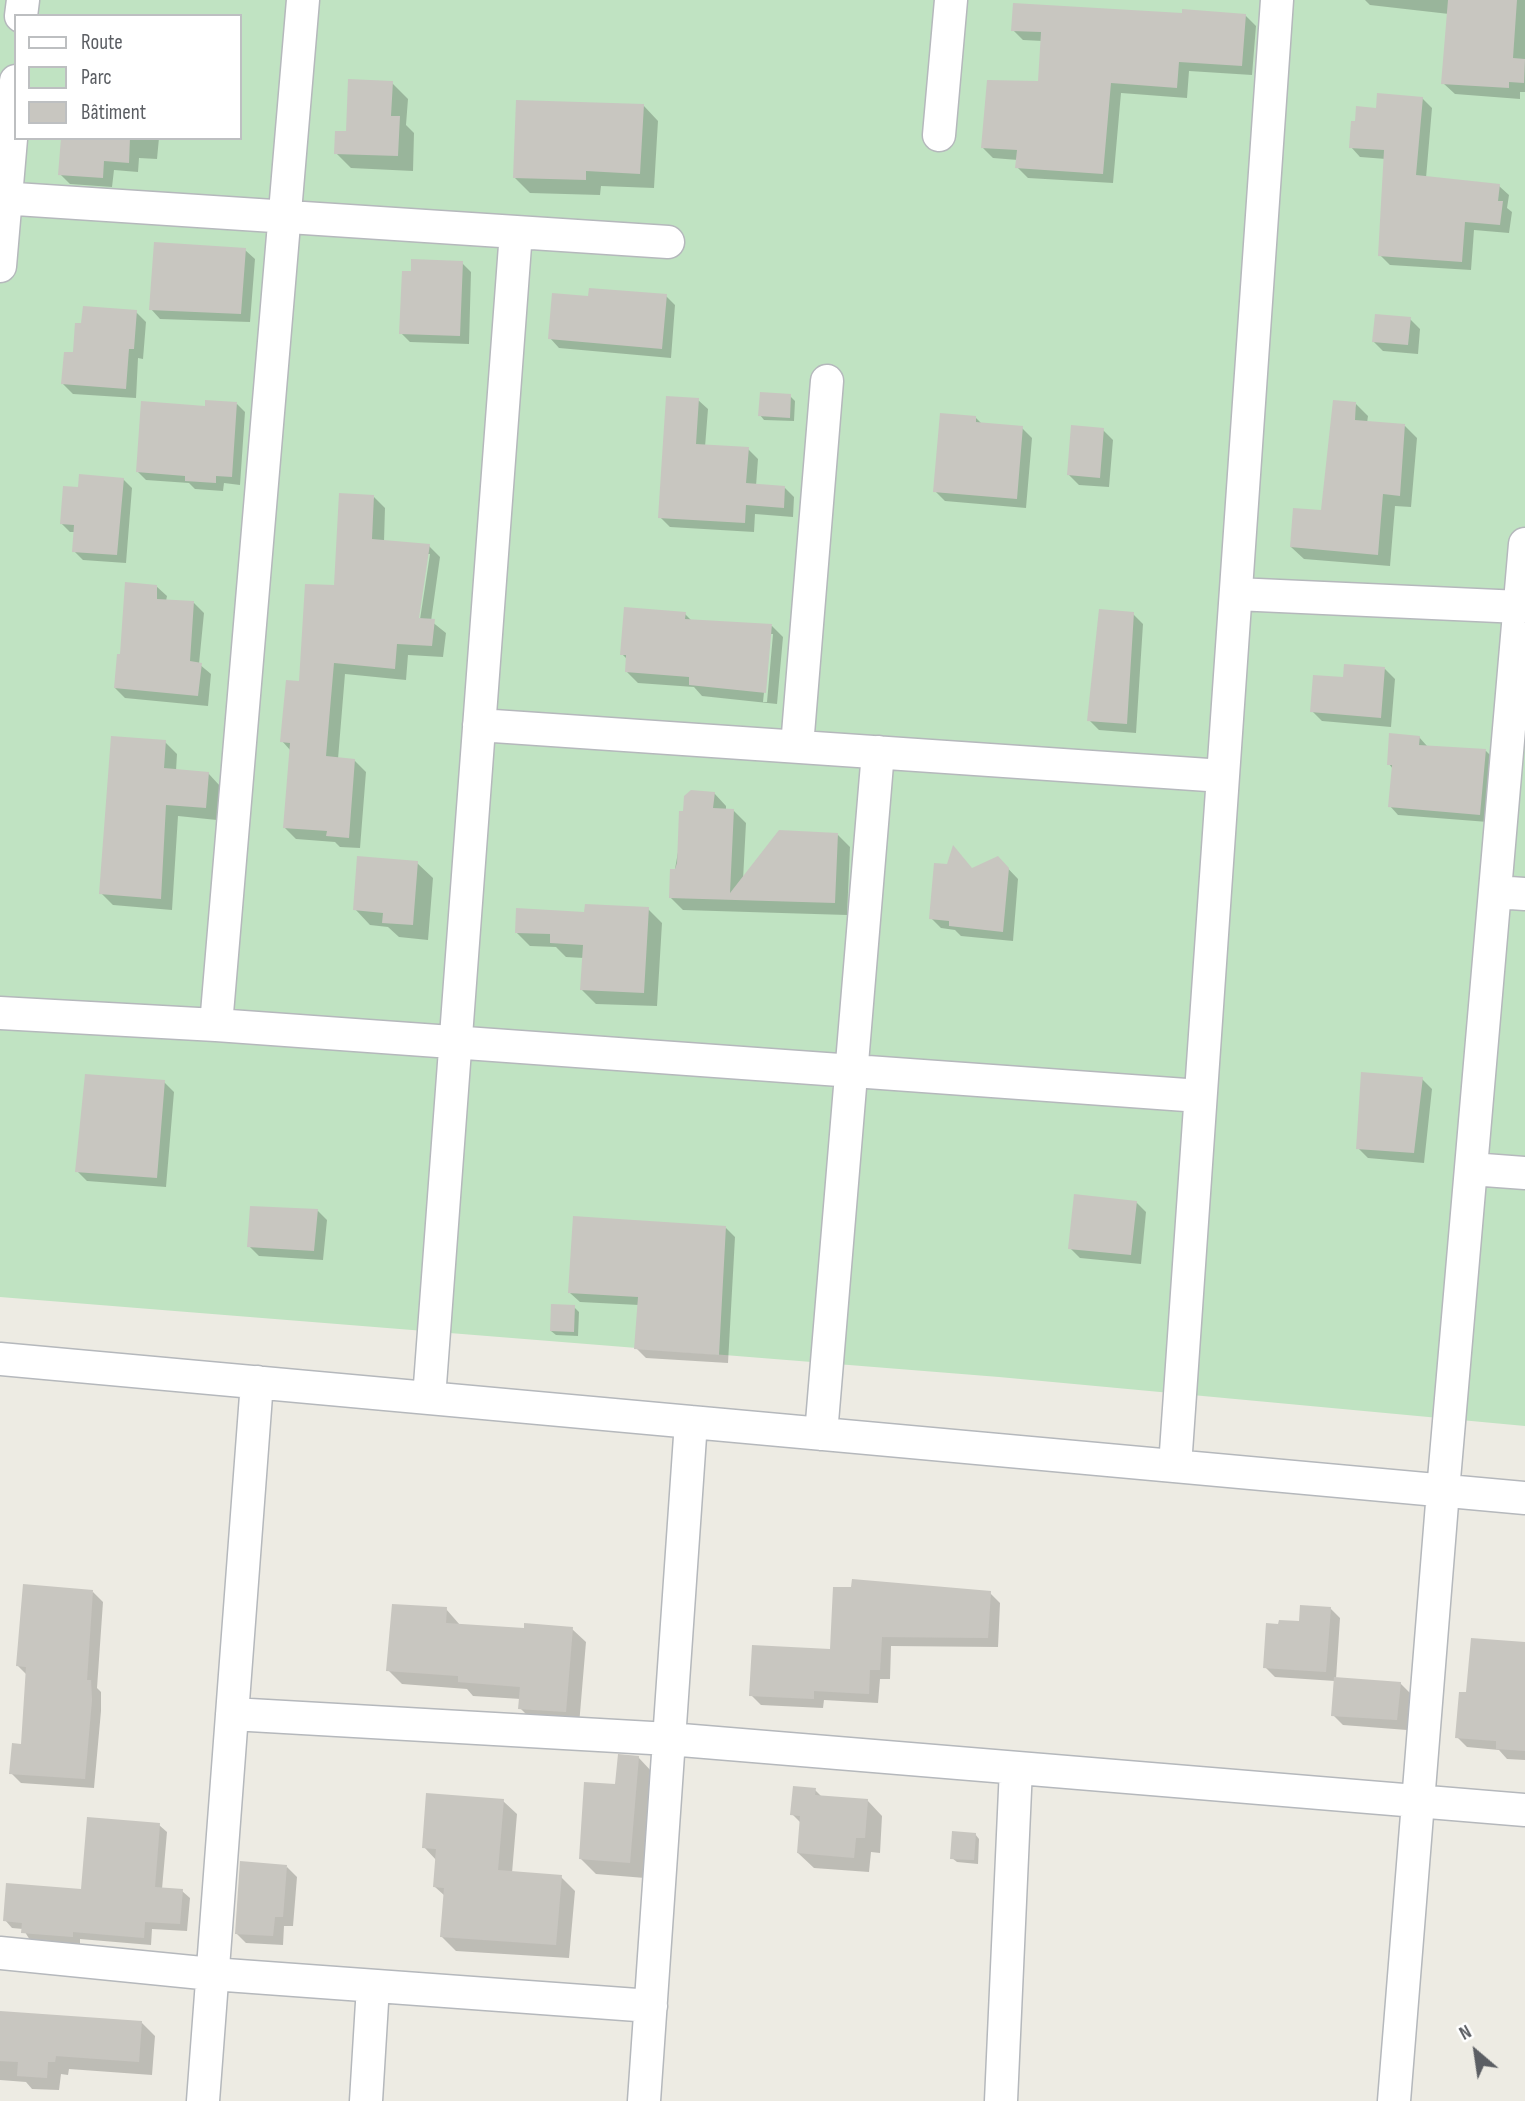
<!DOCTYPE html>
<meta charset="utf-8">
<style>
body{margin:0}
#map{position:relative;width:1525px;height:2101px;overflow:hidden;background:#edebe3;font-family:"Sofia Sans Condensed",sans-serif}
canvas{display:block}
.legend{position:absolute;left:14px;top:14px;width:228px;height:126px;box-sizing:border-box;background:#fff;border:2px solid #bdbfc1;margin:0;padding:9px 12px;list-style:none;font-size:21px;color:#5b5e63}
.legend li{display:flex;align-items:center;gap:14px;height:35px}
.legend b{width:35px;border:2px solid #bdbfc1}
.north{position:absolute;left:1441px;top:2017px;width:70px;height:70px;-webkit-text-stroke:5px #fff;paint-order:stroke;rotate:331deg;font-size:19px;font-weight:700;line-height:28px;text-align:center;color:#5b5e63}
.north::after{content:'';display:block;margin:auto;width:24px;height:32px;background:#5b5e63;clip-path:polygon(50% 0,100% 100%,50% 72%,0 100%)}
</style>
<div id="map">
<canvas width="1525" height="2101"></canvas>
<ul class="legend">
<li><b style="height:9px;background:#fff"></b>Route</li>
<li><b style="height:19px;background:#c0e3c2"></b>Parc</li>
<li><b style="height:19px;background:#c8c6c0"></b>Bâtiment</li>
</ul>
<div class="north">N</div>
</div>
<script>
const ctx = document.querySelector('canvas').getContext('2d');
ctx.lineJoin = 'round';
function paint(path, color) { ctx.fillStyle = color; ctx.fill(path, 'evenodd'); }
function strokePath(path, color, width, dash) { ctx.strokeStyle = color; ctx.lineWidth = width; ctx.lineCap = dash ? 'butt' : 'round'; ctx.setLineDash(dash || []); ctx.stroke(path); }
paint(new Path2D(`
 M 0,0 L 1525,0 L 1525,1426 L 999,1377 L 0,1297 ZM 16,16 L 240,16 L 240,138 L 16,138 Z`), '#c0e3c2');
paint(new Path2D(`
 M 1365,0 L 1525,0 L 1525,92 L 1520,92 L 1520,99 L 1455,94 L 1443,83 L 1449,14 L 1370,5 Z
 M 1183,15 L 1245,15 L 1256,26 L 1252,75 L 1189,71 L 1187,98 L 1121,93 L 1113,183 L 1028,178 L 1017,167 L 1018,160 L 993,158 L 983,148 L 1040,83 L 1043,41 L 1023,40 L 1013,30 Z
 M 392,83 L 408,99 L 406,125 L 414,133 L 413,171 L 351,168 L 336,153 L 347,133 Z
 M 1422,98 L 1432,108 L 1426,178 L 1499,186 L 1509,195 L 1507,208 L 1512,212 L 1509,233 L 1474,230 L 1471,270 L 1390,265 L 1380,255 L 1386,159 L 1360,157 L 1351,147 L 1377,110 Z
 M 643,105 L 658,121 L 654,188 L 601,186 L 600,195 L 530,193 L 514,177 Z
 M 63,138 L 159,138 L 157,159 L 139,158 L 138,172 L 114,170 L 112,187 L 70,184 L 60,174 Z
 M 245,250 L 255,259 L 250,322 L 160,319 L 151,309 Z
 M 462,263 L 471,272 L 469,344 L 410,342 L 401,333 Z
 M 666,296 L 675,305 L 671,358 L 559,348 L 550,338 Z
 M 136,312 L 146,322 L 143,359 L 138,358 L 136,398 L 73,394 L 63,384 L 74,354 Z
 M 1410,319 L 1420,329 L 1418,354 L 1383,351 L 1373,341 Z
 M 790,396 L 795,401 L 794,421 L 764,420 L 760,415 Z
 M 698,400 L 708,409 L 705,447 L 748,449 L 758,459 L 756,486 L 785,488 L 794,497 L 793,517 L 755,514 L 754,532 L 670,527 L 660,517 Z
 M 237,404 L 245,412 L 240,485 L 224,483 L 223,491 L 195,489 L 189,483 L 146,480 L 138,472 L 206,408 Z
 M 1356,404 L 1368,416 L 1367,423 L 1405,426 L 1417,438 L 1411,507 L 1395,506 L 1390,566 L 1304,559 L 1291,547 L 1323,512 Z
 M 975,417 L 983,425 L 1022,428 L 1032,438 L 1026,508 L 945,501 L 935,491 Z
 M 1103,430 L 1113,440 L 1109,487 L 1079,485 L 1069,475 Z
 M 123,479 L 132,488 L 126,563 L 83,560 L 74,551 L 75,532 L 70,532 L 61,523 L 80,489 Z
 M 374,497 L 385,508 L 384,542 L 429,546 L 440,557 L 431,621 L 446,633 L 443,657 L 408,655 L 406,680 L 345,674 L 338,759 L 354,760 L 366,772 L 360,848 L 340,847 L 335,842 L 296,839 L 284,827 L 291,751 L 282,741 L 336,587 ZM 426,554 L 430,554 L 419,626 L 416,626 Z
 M 156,586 L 167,596 L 166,601 L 194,603 L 204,613 L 199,664 L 211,674 L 208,706 L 125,698 L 115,688 L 121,656 Z
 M 685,614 L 692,621 L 772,626 L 783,637 L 777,704 L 702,696 L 694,687 L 638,683 L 627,672 L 628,660 L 622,654 ZM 770,634 L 773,634 L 767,702 L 763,702 Z
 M 1133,614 L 1143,624 L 1136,733 L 1099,730 L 1089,720 Z
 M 1385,669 L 1395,679 L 1391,727 L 1322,721 L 1312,711 L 1345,679 Z
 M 1419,737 L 1427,746 L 1486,751 L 1494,759 L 1488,822 L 1398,815 L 1390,806 L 1393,769 L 1389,764 Z
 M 165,742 L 177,754 L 176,771 L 208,773 L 220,786 L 217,820 L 178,816 L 172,910 L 113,905 L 101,893 Z
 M 714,793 L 726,806 L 726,810 L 733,810 L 746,823 L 743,880 L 838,835 L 850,847 L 847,915 L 683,910 L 670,897 L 685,813 Z
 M 998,858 L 1018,879 L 1013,941 L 961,936 L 955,930 L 941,928 L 931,918 L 973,870 Z
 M 417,863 L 433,878 L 428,940 L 399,937 L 388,927 L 370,925 L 355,909 Z
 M 648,909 L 662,923 L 657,1006 L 596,1004 L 582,990 L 584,958 L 566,957 L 556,947 L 530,946 L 516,932 L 586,914 Z
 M 1422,1079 L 1432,1089 L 1424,1163 L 1368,1158 L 1358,1148 Z
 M 164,1082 L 174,1092 L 166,1187 L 87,1181 L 77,1171 Z
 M 1136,1202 L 1146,1212 L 1141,1264 L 1080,1258 L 1070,1248 Z
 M 317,1210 L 327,1220 L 323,1260 L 259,1256 L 249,1246 Z
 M 726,1228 L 735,1237 L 728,1363 L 646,1358 L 636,1348 L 639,1305 L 580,1302 L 570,1293 Z
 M 574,1307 L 579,1312 L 578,1336 L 556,1335 L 551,1331 Z
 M 93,1592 L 103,1602 L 97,1688 L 101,1692 L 101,1711 L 94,1788 L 21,1783 L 11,1773 L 23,1746 L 28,1676 L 18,1666 Z
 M 990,1593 L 1000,1603 L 998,1647 L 891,1646 L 890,1679 L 880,1679 L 878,1703 L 824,1700 L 823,1708 L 761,1705 L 751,1695 L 831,1651 Z
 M 1330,1608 L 1340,1618 L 1336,1679 L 1400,1683 L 1410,1693 L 1407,1730 L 1343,1725 L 1333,1715 L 1335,1681 L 1275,1677 L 1265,1667 L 1280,1626 L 1301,1623 Z
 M 446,1609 L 460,1625 L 526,1630 L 572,1629 L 586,1642 L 579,1725 L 534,1722 L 520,1708 L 521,1699 L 473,1696 L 467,1689 L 402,1684 L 388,1670 Z
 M 1525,1644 L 1525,1760 L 1507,1759 L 1499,1750 L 1467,1747 L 1457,1737 L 1468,1694 Z
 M 638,1757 L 653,1773 L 645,1878 L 596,1874 L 581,1859 L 617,1786 Z
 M 815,1790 L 823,1798 L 867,1800 L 882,1816 L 880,1853 L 871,1852 L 869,1872 L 814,1868 L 798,1853 L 801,1823 L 792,1814 Z
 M 503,1801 L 517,1814 L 512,1873 L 561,1877 L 575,1891 L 569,1958 L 456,1951 L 442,1937 L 445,1896 L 435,1887 L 437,1861 L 424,1847 Z
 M 159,1825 L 167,1832 L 162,1889 L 182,1891 L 190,1898 L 187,1931 L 152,1929 L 151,1945 L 80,1939 L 80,1944 L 30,1940 L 23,1929 L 12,1928 L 5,1920 L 83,1891 Z
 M 975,1834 L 979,1839 L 978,1864 L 957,1862 L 952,1858 Z
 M 287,1867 L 297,1877 L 293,1926 L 284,1926 L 283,1945 L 246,1943 L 236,1933 Z
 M 0,2012 L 141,2022 L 155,2036 L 152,2075 L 69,2069 L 68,2075 L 61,2074 L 59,2090 L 32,2089 L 26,2082 L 0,2080 Z`), '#0003');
paint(new Path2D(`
 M 1448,0 L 1517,0 L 1513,58 L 1525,59 L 1524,83 L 1509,82 L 1509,88 L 1441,84 Z
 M 1013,3 L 1182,13 L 1182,9 L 1246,14 L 1242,66 L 1179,62 L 1177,88 L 1111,83 L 1103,174 L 1015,168 L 1017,150 L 981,148 L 987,80 L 1038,81 L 1041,32 L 1011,31 Z
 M 348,79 L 393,81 L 391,116 L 400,116 L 398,156 L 334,154 L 335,131 L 346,131 Z
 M 1377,93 L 1423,97 L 1416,175 L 1500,184 L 1498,201 L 1503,201 L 1500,225 L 1465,222 L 1462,262 L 1378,256 L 1384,150 L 1349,148 L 1351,121 L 1355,121 L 1356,106 L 1376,108 Z
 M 516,100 L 644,104 L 640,174 L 586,171 L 586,180 L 513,178 Z
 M 61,138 L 130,138 L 129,163 L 104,161 L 103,178 L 58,175 Z
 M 154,242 L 246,248 L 241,314 L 149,310 Z
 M 411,259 L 463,261 L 460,336 L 399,334 L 402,271 L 411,271 Z
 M 589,288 L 667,294 L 662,349 L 548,339 L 552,293 L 588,296 Z
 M 83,306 L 137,310 L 134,349 L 129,349 L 126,389 L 61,384 L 64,352 L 73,352 L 75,323 L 81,323 Z
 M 1375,314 L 1411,317 L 1408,345 L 1372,342 Z
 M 760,392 L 791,394 L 790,418 L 758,416 Z
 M 666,396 L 699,398 L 696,444 L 749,447 L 746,483 L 785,486 L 784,508 L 746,505 L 745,523 L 658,518 Z
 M 205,400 L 237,402 L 232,477 L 216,476 L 216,483 L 185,481 L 185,476 L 136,472 L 141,401 L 205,406 Z
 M 1333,400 L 1356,402 L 1355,420 L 1405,424 L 1400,496 L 1383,494 L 1378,555 L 1290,547 L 1293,508 L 1321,510 Z
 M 940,413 L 976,416 L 976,422 L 1023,426 L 1017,499 L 933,492 Z
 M 1071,425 L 1104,428 L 1100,478 L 1067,475 Z
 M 79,474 L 124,478 L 117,555 L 72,552 L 74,525 L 60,524 L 63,486 L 78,487 Z
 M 339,493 L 374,495 L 372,539 L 430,544 L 419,618 L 435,619 L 432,646 L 397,644 L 395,669 L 334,663 L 326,756 L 355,759 L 349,838 L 326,836 L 327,831 L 283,828 L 290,743 L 280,742 L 286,680 L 299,681 L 305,584 L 334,585 Z
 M 125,582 L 157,585 L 157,599 L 194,601 L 190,661 L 202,663 L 198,696 L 114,688 L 117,654 L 120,654 Z
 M 624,607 L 686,612 L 685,619 L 772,624 L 766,693 L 689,685 L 689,677 L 625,672 L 626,655 L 620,655 Z
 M 1099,609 L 1134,612 L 1127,724 L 1087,721 Z
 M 1344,664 L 1385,667 L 1381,718 L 1310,712 L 1313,675 L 1343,677 Z
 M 1389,733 L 1420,736 L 1419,745 L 1486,749 L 1480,815 L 1388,807 L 1392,765 L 1387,765 Z
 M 111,736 L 166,740 L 164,768 L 209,772 L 206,808 L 166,805 L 161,899 L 99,894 Z
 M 691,790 L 715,792 L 713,808 L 734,809 L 730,893 L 779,830 L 838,833 L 835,903 L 669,898 L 670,869 L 675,869 L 677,863 L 679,811 L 683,811 L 684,796 Z
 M 953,845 L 972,868 L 998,856 L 1009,868 L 1003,932 L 949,926 L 949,921 L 929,919 L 934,863 L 947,864 Z
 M 357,856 L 418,861 L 413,925 L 382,923 L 383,913 L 353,910 Z
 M 585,904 L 649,907 L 644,993 L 580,990 L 583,945 L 550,943 L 550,934 L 515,933 L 516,908 L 584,912 Z
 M 1361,1072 L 1423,1077 L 1414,1153 L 1356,1149 Z
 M 85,1074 L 165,1080 L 157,1178 L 75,1172 Z
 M 1074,1194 L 1137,1201 L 1131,1255 L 1068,1249 Z
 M 250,1206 L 318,1209 L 314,1251 L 247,1247 Z
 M 573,1216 L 726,1226 L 719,1355 L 634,1349 L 638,1297 L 568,1293 Z
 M 551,1304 L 575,1305 L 574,1332 L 550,1331 Z
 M 852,1579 L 991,1591 L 988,1638 L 882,1637 L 880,1670 L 870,1670 L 869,1694 L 814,1691 L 814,1699 L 749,1696 L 752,1645 L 830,1649 L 833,1587 L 851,1587 Z
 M 23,1584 L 93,1590 L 87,1680 L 91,1680 L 92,1700 L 85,1779 L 9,1774 L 12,1743 L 21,1744 L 26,1667 L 16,1666 Z
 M 392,1604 L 447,1607 L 446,1623 L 524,1628 L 524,1623 L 573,1627 L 566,1712 L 518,1709 L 520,1687 L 458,1682 L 458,1676 L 386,1671 Z
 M 1300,1605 L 1331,1607 L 1326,1672 L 1263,1668 L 1266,1623 L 1278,1624 L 1279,1620 L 1299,1621 Z
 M 1471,1638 L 1525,1642 L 1525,1751 L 1496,1749 L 1496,1741 L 1455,1738 L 1459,1692 L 1466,1692 Z
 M 1334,1677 L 1401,1682 L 1397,1720 L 1331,1716 Z
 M 618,1754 L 639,1756 L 630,1863 L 579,1859 L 584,1782 L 615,1784 Z
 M 793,1786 L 816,1788 L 815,1795 L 868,1799 L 865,1838 L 856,1838 L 854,1858 L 797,1853 L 800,1816 L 790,1815 Z
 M 426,1793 L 504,1799 L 498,1870 L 562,1875 L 556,1945 L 440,1937 L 444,1888 L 433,1887 L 436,1849 L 422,1848 Z
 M 87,1817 L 160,1823 L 155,1887 L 183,1889 L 180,1924 L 145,1922 L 144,1938 L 73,1932 L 73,1937 L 21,1933 L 22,1923 L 3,1921 L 6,1883 L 81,1889 Z
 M 952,1831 L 976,1833 L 974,1860 L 950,1859 Z
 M 240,1861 L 287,1865 L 283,1917 L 275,1917 L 273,1936 L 235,1934 Z
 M 0,2011 L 142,2021 L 139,2062 L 56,2056 L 55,2062 L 48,2062 L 47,2078 L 17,2076 L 18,2062 L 0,2061 Z`), '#c8c6c0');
const minor = new Path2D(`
 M 21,16 L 23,0
 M 939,135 L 951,0
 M 0,198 L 668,242
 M 0,266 L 16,81
 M 1236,594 L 1520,607
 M 479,725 L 1223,776
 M 797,746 L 827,381
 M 1495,892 L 1525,894
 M 0,1013 L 216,1025 L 1200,1096
 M 216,1025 L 303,0
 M 1471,1169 L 1525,1173
 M 0,1359 L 1525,1498
 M 429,1398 L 516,232
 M 821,1434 L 878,752
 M 1175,1466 L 1277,0
 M 232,1714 L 669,1739 L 1525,1810
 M 0,1953 L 212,1974 L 651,2006
 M 203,2101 L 257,1382
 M 366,2101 L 373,1986
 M 644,2101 L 691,1422
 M 1001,2101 L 1016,1768
 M 1394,2101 L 1443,1491 L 1525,544`);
strokePath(minor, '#b5b8bc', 35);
strokePath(minor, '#fff', 32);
</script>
